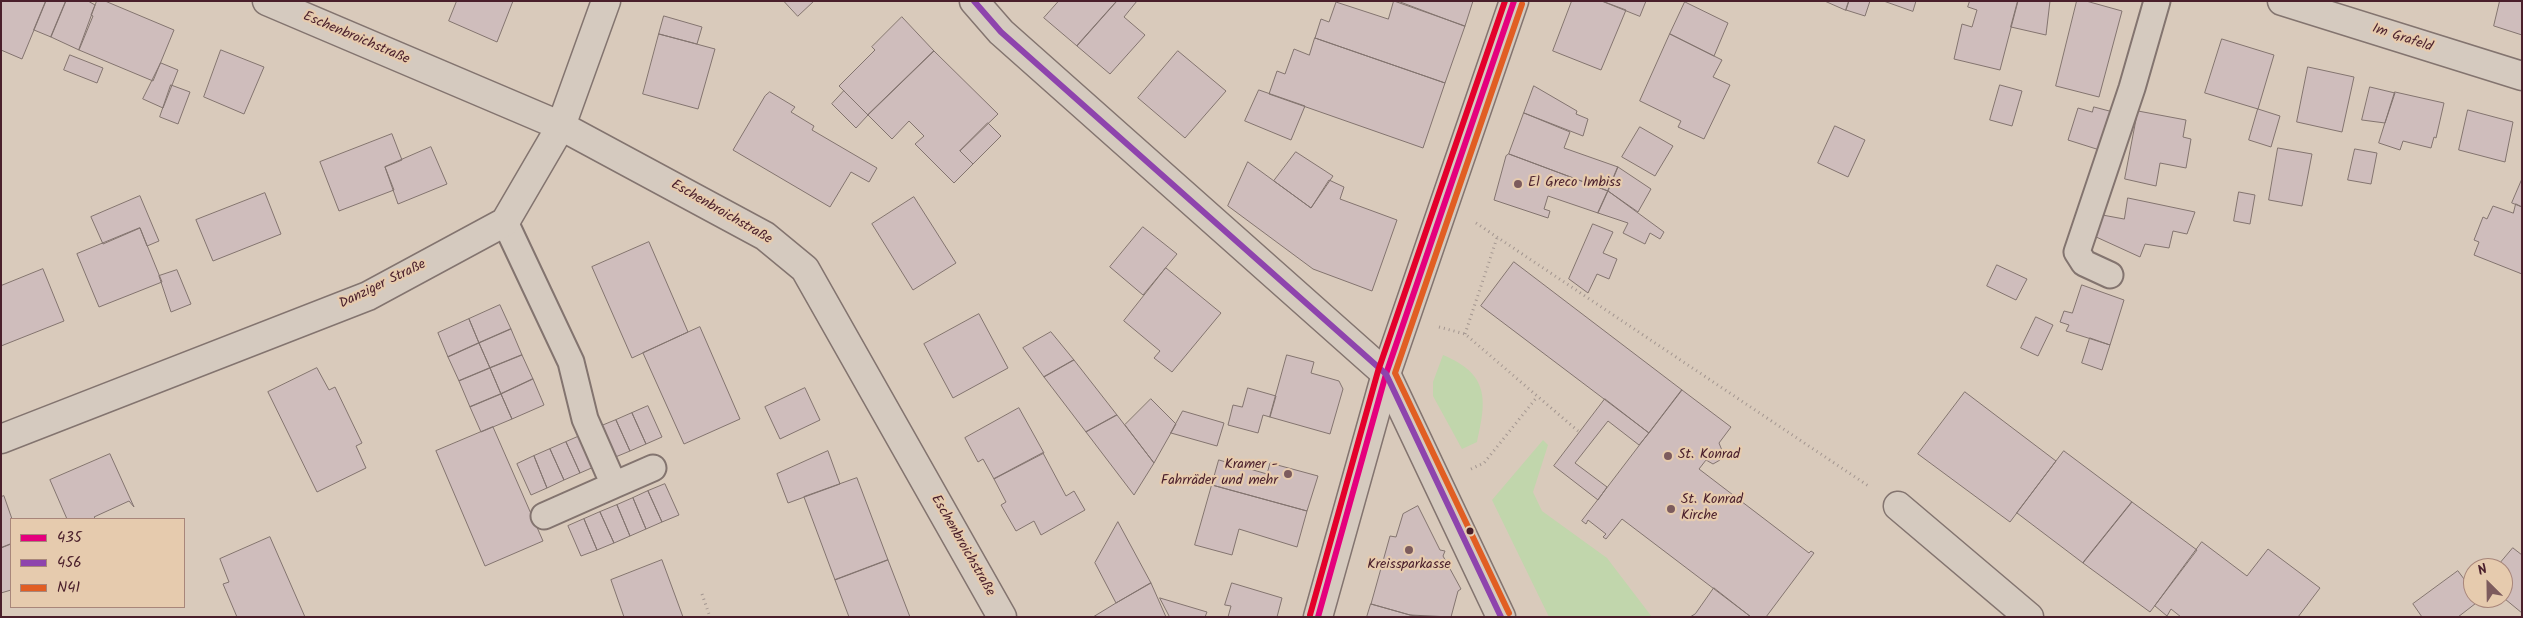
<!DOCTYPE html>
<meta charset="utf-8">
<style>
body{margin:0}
#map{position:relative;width:2523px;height:618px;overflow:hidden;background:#d9cabb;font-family:Kalam,sans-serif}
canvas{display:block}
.frame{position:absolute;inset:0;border:2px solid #4a1f2b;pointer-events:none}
.legend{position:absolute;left:10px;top:518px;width:175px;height:90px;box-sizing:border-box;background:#e6cbae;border:1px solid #a8867a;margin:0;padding:6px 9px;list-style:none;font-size:15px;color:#4a1f2b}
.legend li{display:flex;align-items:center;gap:10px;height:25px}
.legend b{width:25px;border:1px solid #a8867a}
.north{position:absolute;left:2463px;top:558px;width:50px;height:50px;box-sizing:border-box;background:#e6cbae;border:1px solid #a8867a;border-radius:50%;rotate:337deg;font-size:14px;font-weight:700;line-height:20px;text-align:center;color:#4a1f2b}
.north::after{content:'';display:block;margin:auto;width:18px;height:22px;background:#7c5b5d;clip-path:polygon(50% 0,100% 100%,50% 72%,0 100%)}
</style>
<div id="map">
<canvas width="2523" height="618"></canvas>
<div class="frame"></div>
<ul class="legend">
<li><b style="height:6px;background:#e5007d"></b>435</li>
<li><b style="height:6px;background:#8e44ad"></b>456</li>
<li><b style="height:6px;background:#e15e23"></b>N41</li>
</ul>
<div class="north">N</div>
</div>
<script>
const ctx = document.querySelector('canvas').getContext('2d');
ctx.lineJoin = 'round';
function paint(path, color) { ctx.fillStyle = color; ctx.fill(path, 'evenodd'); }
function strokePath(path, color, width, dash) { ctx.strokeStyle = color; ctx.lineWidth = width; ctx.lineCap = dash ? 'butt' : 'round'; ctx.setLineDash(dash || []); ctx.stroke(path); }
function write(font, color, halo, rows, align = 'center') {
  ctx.font = font + ' Kalam,sans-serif'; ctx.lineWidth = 4.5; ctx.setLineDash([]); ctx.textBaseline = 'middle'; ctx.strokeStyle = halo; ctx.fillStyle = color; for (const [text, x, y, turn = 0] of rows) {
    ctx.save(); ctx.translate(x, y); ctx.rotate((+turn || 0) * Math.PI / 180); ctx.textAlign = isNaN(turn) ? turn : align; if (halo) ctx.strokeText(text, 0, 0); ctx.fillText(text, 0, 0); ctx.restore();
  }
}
paint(new Path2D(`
 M 1443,355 C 1489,374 1487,399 1477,442 L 1462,449 L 1433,396 L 1433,382 Z
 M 1543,440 L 1548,445 L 1533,492 L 1542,511 L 1607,558 L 1652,617 L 1549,617 L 1492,500 Z`), '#c1d6ac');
const building = new Path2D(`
 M 1,1 L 46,1 L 22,59 L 1,50 Z
 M 46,1 L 66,1 L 51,37 L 34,30 Z
 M 66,1 L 88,1 L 95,5 L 91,15 L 93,16 L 79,50 L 51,37 Z
 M 97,1 L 105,1 L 174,30 L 153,81 L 79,50 Z
 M 457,1 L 513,1 L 497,42 L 449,21 Z
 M 784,1 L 814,1 L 798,16 Z
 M 1059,1 L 1117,1 L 1077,46 L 1044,18 Z
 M 1117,1 L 1137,1 L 1124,17 L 1145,35 L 1110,74 L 1077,46 Z
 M 1394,1 L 1465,26 L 1445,83 L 1315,38 L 1321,19 L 1329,22 L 1336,2 L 1388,19 Z
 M 1398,1 L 1473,1 L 1465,26 Z
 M 1572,1 L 1602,1 L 1626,10 L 1601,70 L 1553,51 Z
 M 1602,1 L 1646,1 L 1640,16 Z
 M 1825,1 L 1849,1 L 1846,10 Z
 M 1849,1 L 1870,1 L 1865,16 L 1846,10 Z
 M 1884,1 L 1916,1 L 1913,11 Z
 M 1970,1 L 2018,1 L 2000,70 L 1954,59 L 1962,24 L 1972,27 L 1977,10 L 1968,7 Z
 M 2018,1 L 2050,1 L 2046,35 L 2011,27 Z
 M 2077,1 L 2086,1 L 2122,11 L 2099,97 L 2056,86 Z
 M 2500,1 L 2522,1 L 2522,35 L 2494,26 Z
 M 1685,2 L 1728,23 L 1714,56 L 1670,34 Z
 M 664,16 L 702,27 L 697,44 L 659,34 Z
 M 902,17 L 934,51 L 868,115 L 839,86 L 875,50 L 872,47 Z
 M 659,34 L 715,49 L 698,109 L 643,94 Z
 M 1670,34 L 1722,60 L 1713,77 L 1730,85 L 1704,139 L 1678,127 L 1681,121 L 1640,101 Z
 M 1315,38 L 1445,83 L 1423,148 L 1269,94 L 1277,71 L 1285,74 L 1294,49 L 1309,55 Z
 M 2222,39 L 2274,55 L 2258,109 L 2205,93 Z
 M 221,50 L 264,67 L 244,114 L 204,97 Z
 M 934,51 L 998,114 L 960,151 L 973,164 L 954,183 L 915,144 L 924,136 L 909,121 L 892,139 L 868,115 Z
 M 1178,51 L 1226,91 L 1185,138 L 1138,98 Z
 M 70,55 L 103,68 L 97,83 L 64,70 Z
 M 161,63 L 178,70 L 163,108 L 143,99 Z
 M 2308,67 L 2354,77 L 2342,132 L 2297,122 Z
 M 171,85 L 190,92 L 178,124 L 160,117 Z
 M 2000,85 L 2022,91 L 2012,126 L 1990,120 Z
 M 1534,86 L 1577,111 L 1576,114 L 1588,119 L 1583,136 L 1524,113 Z
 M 2370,87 L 2395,93 L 2385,123 L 2362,120 Z
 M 1259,90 L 1305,106 L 1291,140 L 1245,121 Z
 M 844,91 L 868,115 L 856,128 L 832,104 Z
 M 770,92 L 795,107 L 791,112 L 814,126 L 812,130 L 877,168 L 869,182 L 851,172 L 830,207 L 733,150 L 765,96 Z
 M 2395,92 L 2444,103 L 2436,138 L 2434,137 L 2431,148 L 2403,141 L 2400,150 L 2379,143 Z
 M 2094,107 L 2117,113 L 2106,152 L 2068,140 L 2078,108 L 2092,112 Z
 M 2258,109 L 2280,116 L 2271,147 L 2249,140 Z
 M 2468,110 L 2513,122 L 2505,162 L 2459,150 Z
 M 2138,111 L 2186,120 L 2183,137 L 2191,139 L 2186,168 L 2160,163 L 2156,186 L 2125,179 Z
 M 1524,113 L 1570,132 L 1564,148 L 1618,167 L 1608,191 L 1509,154 Z
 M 988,123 L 1001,136 L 973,164 L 960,151 Z
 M 1835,126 L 1865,140 L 1848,177 L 1818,163 Z
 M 1640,127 L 1673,146 L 1655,176 L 1622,157 Z
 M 392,134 L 402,160 L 385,167 L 394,190 L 339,211 L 320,162 Z
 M 431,147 L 447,184 L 398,204 L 385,167 Z
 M 2278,148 L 2312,154 L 2302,206 L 2269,200 Z
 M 2355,149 L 2377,153 L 2371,184 L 2348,180 Z
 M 1296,152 L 1333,176 L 1311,208 L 1274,181 Z
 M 1509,154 L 1608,191 L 1598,213 L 1548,196 L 1544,209 L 1550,211 L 1548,218 L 1494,200 L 1506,156 Z
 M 1248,162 L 1311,208 L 1329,180 L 1344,187 L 1340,199 L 1397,220 L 1372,291 L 1313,269 L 1228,206 Z
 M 1618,167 L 1651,189 L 1638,212 L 1608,191 Z
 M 2522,179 L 2522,207 L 2512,203 Z
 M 1608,191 L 1664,232 L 1660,239 L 1650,233 L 1645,244 L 1623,233 L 1628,223 L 1598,213 Z
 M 2239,192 L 2255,195 L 2250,224 L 2234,221 Z
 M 265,193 L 281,234 L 213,261 L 196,220 Z
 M 140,196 L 159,241 L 147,246 L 140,228 L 103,244 L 91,217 Z
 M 914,197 L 956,263 L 913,290 L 872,224 Z
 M 2128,198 L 2195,212 L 2187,234 L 2173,231 L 2169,248 L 2145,244 L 2140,257 L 2094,236 L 2097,214 L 2124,219 Z
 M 2516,204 L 2522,207 L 2522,274 L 2474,255 L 2479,242 L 2474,240 L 2483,217 L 2487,219 L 2493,206 L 2513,213 Z
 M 1593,224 L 1613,232 L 1603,253 L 1617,259 L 1609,279 L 1597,274 L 1588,293 L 1569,279 Z
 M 1143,227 L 1177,254 L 1143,295 L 1110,267 Z
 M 140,228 L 162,282 L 99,307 L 77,254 Z
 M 649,242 L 688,332 L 632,358 L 592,267 Z
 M 1514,262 L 1682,390 L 1649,433 L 1481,306 Z
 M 1997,265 L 2027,279 L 2016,300 L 1987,286 Z
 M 1166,268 L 1221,313 L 1172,372 L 1154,358 L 1160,351 L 1124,321 Z
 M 43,269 L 64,321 L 1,346 L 1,286 Z
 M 177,270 L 191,304 L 171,312 L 159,276 Z
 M 2082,285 L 2124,300 L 2110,345 L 2066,331 L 2069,325 L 2060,322 L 2064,311 L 2072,313 Z
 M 500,305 L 511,329 L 479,343 L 469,319 Z
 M 979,314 L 1008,368 L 953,398 L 924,344 Z
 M 2036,317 L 2053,325 L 2038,356 L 2021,348 Z
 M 469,319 L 479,343 L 448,357 L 438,333 Z
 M 700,327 L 740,419 L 684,444 L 643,353 Z
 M 511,329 L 522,355 L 490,368 L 479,343 Z
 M 1051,332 L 1074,360 L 1044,377 L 1023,348 Z
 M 2090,338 L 2110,345 L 2102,370 L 2082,363 Z
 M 479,343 L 490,368 L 459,381 L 448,357 Z
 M 522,355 L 533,379 L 501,394 L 490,368 Z
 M 1287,355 L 1314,362 L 1311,373 L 1339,381 L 1343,389 L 1330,434 L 1270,417 Z
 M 1074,360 L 1117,415 L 1086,432 L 1044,377 Z
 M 317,368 L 329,390 L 335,387 L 362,443 L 356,446 L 366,468 L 317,492 L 268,392 Z
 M 490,368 L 501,394 L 470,407 L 459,381 Z
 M 533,379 L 544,405 L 512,419 L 501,394 Z
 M 805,388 L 820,420 L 780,439 L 765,407 Z
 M 1248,388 L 1276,396 L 1270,417 L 1263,415 L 1258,433 L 1228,425 L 1233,405 L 1242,407 Z
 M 1682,390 L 1731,427 L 1719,443 L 1723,453 L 1720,460 L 1713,464 L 1706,460 L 1699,469 L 1809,553 L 1811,551 L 1814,553 L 1766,617 L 1751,617 L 1622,519 L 1606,539 L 1603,537 L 1606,534 L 1588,520 L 1586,524 L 1582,521 Z
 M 1965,392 L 2056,461 L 2010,522 L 1918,454 Z
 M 501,394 L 512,419 L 481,432 L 470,407 Z
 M 1151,399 L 1176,424 L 1154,463 L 1125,425 Z
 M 1605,399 L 1649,433 L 1639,445 L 1608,421 L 1575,463 L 1607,487 L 1598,500 L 1554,466 Z
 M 648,406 L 662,437 L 646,444 L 632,413 Z
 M 1019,408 L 1044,453 L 994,479 L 983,459 L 978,462 L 965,438 Z
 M 1183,411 L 1224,423 L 1217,446 L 1171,433 Z
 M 632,413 L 646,444 L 630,451 L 616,420 Z
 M 1117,415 L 1154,463 L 1134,495 L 1086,432 Z
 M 616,420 L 630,451 L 613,458 L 599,427 Z
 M 493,427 L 543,541 L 485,566 L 436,451 Z
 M 582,435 L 596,466 L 580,473 L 566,442 Z
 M 566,442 L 580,473 L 564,480 L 550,449 Z
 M 550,449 L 564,480 L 547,488 L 534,456 Z
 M 828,451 L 840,484 L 788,503 L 777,474 Z
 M 2064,451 L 2132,502 L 2083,563 L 2017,513 Z
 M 1043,453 L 1066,496 L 1074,491 L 1085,510 L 1041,535 L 1034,521 L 1016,531 L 1001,505 L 1006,502 L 994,479 Z
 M 110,454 L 134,507 L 129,501 L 94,517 L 96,519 L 67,519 L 50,480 Z
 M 534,456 L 547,488 L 531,495 L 517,464 Z
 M 1219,460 L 1267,474 L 1270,463 L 1318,476 L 1307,511 L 1212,485 Z
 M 857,478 L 888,560 L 835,580 L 804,497 Z
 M 665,484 L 679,515 L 662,522 L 648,491 Z
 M 1212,485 L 1307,511 L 1297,547 L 1239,529 L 1232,555 L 1195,545 Z
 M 648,491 L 662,522 L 646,529 L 633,498 Z
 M 4,496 L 12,519 L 11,544 L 1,548 L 1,497 Z
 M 633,498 L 646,529 L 630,536 L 617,505 Z
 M 2132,502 L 2197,550 L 2150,612 L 2083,563 Z
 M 617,505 L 630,536 L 614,543 L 600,512 Z
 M 1418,506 L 1440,550 L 1445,551 L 1443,556 L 1461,589 L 1458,591 L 1451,617 L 1410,615 L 1371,604 L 1390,536 L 1396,537 L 1403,514 Z
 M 600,512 L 614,543 L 597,550 L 584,519 Z
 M 584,519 L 597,550 L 581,556 L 568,526 Z
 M 1118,522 L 1151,583 L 1116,603 L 1095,563 Z
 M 270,537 L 305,617 L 237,617 L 223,584 L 229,582 L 220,559 Z
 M 2202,542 L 2247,576 L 2268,549 L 2320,588 L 2298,617 L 2181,617 L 2171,609 L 2167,616 L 2155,606 Z
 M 11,544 L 11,590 L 1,593 L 1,548 Z
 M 2513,548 L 2522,555 L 2522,613 L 2505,599 L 2503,568 L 2496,568 Z
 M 662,560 L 683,617 L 624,617 L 611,580 Z
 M 888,560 L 910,617 L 849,617 L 835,580 Z
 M 2458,571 L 2473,591 L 2473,598 L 2480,600 L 2458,617 L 2422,617 L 2413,604 Z
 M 1151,583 L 1166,617 L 1093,617 L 1116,603 Z
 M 1232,583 L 1282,598 L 1277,617 L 1228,617 L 1231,606 L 1225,605 Z
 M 1714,588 L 1751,617 L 1690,617 L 1695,614 Z
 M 1160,598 L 1207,612 L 1205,617 L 1170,617 Z
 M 1371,604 L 1410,615 L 1421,617 L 1367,617 Z`);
paint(building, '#cfbdbc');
strokePath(building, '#83746f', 1);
const lane = new Path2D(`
 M 505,222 L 571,362 L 585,419 L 614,485 L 544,516
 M 2110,275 L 2084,263 L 2077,252 L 2132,88 L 2157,1
 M 614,485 L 653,468`);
const street = new Path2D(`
 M 267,1 L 561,126 L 765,236 L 805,269 L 1002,617
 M 974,1 L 1001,32 L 1386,374 L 1501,617
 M 2282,1 L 2522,76
 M 1,439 L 368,296 L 505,222 L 561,126 L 606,1
 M 1898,506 L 2029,617`);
const secondary = new Path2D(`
 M 1318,617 L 1386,374 L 1514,1`);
strokePath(lane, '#83746f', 29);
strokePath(street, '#83746f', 31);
strokePath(secondary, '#83746f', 31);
strokePath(new Path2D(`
 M 1476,223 L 1870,487
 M 1439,327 L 1465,334 L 1578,431
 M 1465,334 L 1497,238
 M 1471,469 L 1484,463 L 1537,397
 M 702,594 L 710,617`), '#a39690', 3, [1, 4]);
strokePath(lane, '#d5cabf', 25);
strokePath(street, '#d5cabf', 28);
strokePath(secondary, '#d5cabf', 28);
strokePath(new Path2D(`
 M 1318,617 L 1386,374 L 1514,1`), '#e5007d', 6);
strokePath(new Path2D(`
 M 974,1 L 1001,32 L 1386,374 L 1501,617`), '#8e44ad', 6);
strokePath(new Path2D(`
 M 1509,613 L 1395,373 L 1522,4`), '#e15e23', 6);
strokePath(new Path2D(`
 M 1310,615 L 1378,371 L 1505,1`), '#e4002b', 6);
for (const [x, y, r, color] of [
 [1518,184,5,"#7c5b5d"],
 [1668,456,5,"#7c5b5d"],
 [1288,474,5,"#7c5b5d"],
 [1671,509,5,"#7c5b5d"],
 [1470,531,4.5,"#4a1f2b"],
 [1409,550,5,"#7c5b5d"]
]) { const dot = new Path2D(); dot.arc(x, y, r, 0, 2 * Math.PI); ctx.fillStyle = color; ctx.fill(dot); strokePath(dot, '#e6cbae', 2); }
write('14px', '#4a1f2b', '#e6cbae', [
 ["Eschenbroichstraße",356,39,23],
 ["Im Grafeld",2402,39,18],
 ["Eschenbroichstraße",721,213,30],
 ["Danziger Straße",383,285,-26],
 ["Eschenbroichstraße",962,546,60]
]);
write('14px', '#4a1f2b', '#e6cbae', [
 ["El Greco Imbiss",1528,184],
 ["St. Konrad",1678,456],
 ["Kramer -",1278,466,"right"],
 ["Fahrräder und mehr",1278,482,"right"],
 ["St. Konrad",1681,501],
 ["Kirche",1681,517],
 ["Kreissparkasse",1409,566,"center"]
], 'left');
</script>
